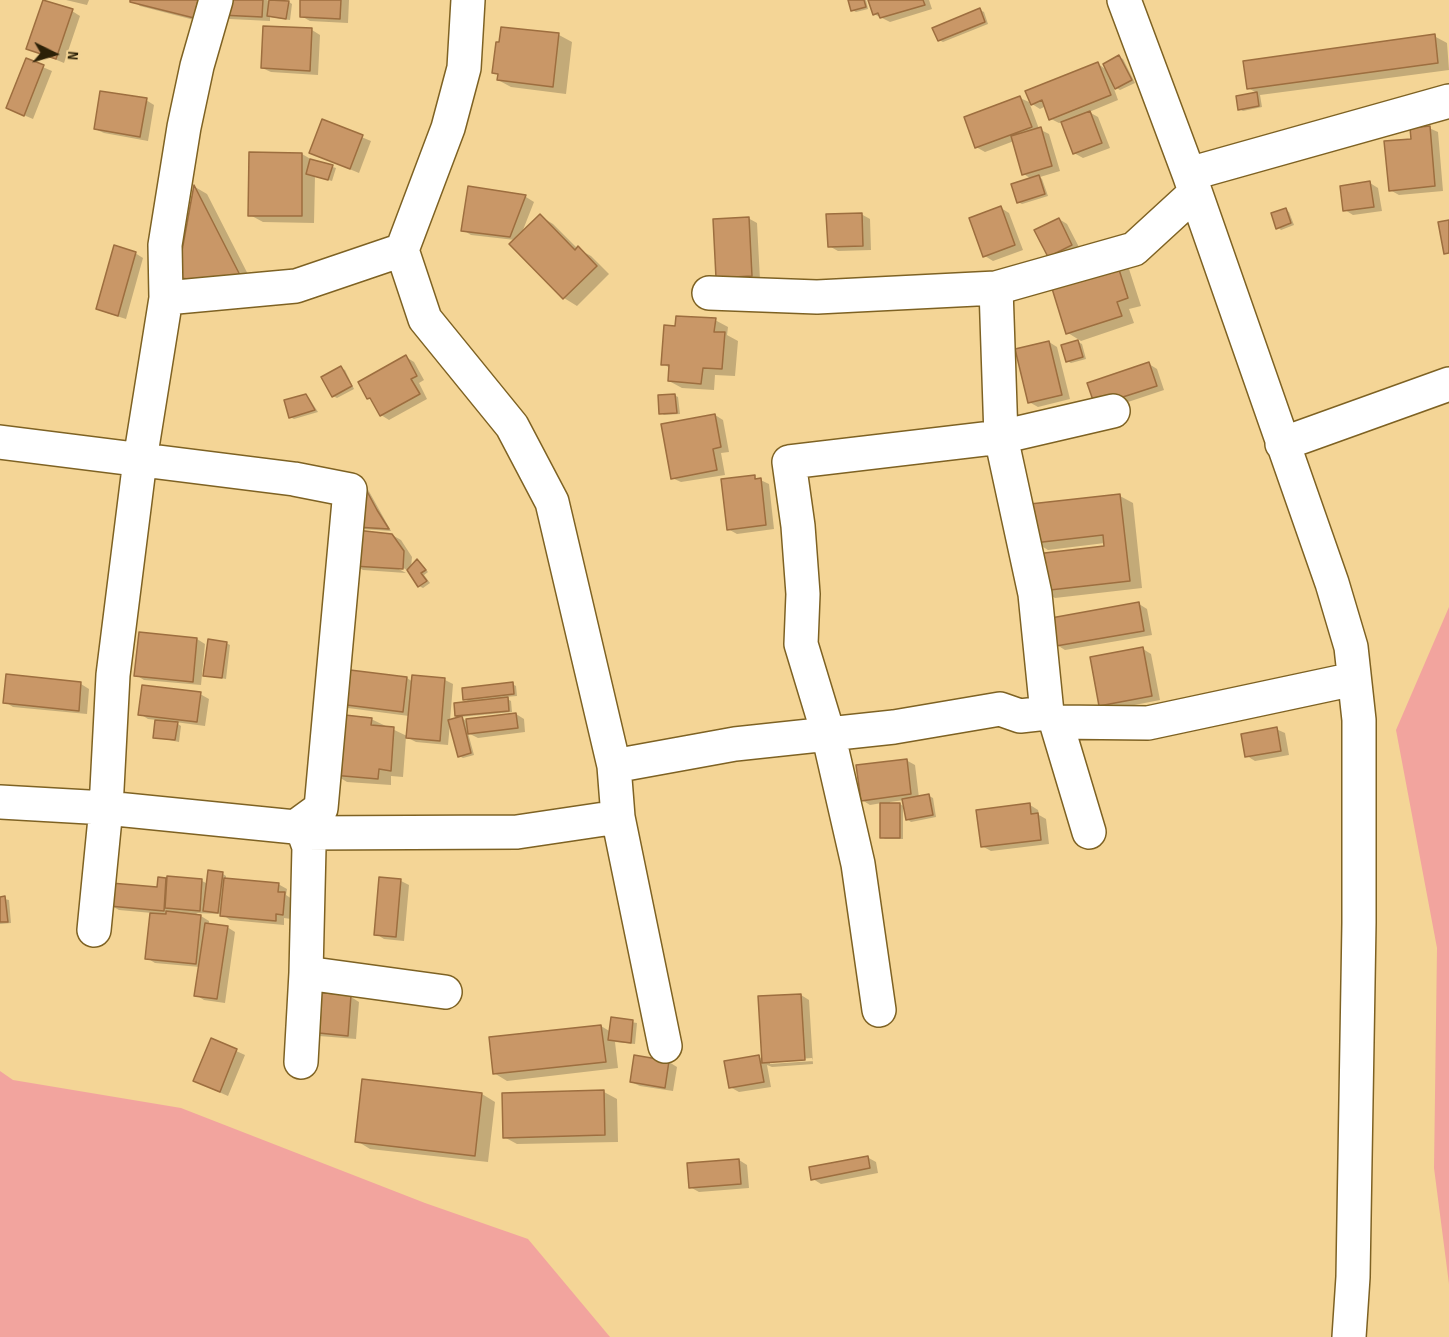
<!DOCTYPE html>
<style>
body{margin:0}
#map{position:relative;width:1449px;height:1337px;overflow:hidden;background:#f4d596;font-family:"Sofia Sans Condensed",sans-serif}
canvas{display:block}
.north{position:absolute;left:24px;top:24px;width:60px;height:60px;-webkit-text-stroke:4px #f4d596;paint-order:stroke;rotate:95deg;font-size:16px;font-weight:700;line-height:24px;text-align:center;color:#2c2107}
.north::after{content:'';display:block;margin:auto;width:21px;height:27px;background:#2c2107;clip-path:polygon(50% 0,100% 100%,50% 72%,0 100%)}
</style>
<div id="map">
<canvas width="1449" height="1337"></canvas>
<div class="north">N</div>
</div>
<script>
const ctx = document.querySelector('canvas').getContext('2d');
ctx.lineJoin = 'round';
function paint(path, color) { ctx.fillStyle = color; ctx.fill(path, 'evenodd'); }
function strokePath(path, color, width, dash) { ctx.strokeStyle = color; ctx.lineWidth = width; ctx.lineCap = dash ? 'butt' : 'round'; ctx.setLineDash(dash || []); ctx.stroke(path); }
paint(new Path2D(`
 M 1449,607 L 1449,1284 L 1434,1168 L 1437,948 L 1396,730 Z
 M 0,1071 L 13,1080 L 181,1108 L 425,1203 L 528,1239 L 610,1337 L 0,1337 Z`), '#f2a49e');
paint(new Path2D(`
 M 66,0 L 89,0 L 87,5 Z
 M 132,0 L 201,0 L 202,22 L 140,6 Z
 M 223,0 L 267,0 L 270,2 L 271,0 L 275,0 L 289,2 L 292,4 L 290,20 L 270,17 L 270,21 L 230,19 L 222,14 Z
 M 302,0 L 349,0 L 348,23 L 310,21 L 301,16 Z
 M 849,0 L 866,0 L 868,9 L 856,12 L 852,10 Z
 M 870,0 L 929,0 L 932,9 L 890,22 L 874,14 Z
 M 980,10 L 984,12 L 988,24 L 943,42 L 939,40 Z
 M 72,11 L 80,16 L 64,63 L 28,48 Z
 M 502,28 L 559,35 L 572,42 L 566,94 L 511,87 L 498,80 L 499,75 L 494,72 Z
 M 312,30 L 320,35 L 318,75 L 271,72 L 262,68 Z
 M 1434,36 L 1447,43 L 1449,70 L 1260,95 L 1262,107 L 1243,111 L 1239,109 L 1237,97 L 1257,93 L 1248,88 Z
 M 1119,57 L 1123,59 L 1135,83 L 1120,90 L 1113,86 L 1118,100 L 1089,112 L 1098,117 L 1110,148 L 1083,158 L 1074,153 L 1063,122 L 1059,123 L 1051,119 L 1046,106 L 1040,109 L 1032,104 L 1098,64 L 1107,70 Z
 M 26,60 L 52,71 L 33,119 L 7,108 Z
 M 1020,98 L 1029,102 L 1039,129 L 1049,134 L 1060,171 L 1040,177 L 1042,179 L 1048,196 L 1022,204 L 1018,202 L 1031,179 L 1024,174 L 1014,141 L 985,152 L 976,147 Z
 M 146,100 L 154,105 L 148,141 L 104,133 L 95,129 Z
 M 323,121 L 371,141 L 359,173 L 311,153 Z
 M 1429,128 L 1438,132 L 1443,191 L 1399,195 L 1390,190 L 1412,140 Z
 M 302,154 L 314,161 L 336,168 L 332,181 L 315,176 L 314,223 L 263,222 L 250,215 Z
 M 1370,183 L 1378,188 L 1382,211 L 1353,215 L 1345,210 Z
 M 195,187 L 207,194 L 256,290 L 191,284 L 178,277 Z
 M 469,188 L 526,197 L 534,202 L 521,235 L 540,216 L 553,224 L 578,249 L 591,256 L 609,274 L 577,306 L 564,298 L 515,240 L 471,235 L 463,230 Z
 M 1001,208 L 1009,213 L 1023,250 L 993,261 L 985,256 Z
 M 1286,210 L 1289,212 L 1294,225 L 1281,230 L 1278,227 Z
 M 861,214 L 870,219 L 871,250 L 838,251 L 829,246 Z
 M 748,218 L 757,223 L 760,280 L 726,282 Z
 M 1059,219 L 1067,224 L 1080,249 L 1049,256 Z
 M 135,253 L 143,258 L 126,319 L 107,313 L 98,309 Z
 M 1116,262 L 1129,269 L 1141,306 L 1129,309 L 1134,323 L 1081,341 L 1068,333 Z
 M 715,320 L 728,327 L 727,335 L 738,341 L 735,376 L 715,375 L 714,390 L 682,388 L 669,381 L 670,368 L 663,364 L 676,328 Z
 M 1049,342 L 1057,347 L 1070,399 L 1038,407 L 1029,402 Z
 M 1078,342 L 1082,344 L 1086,359 L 1071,363 L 1067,361 Z
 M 406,357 L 414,362 L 424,380 L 419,383 L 427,399 L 389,420 L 381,415 L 374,401 L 369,398 Z
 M 1149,364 L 1157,369 L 1164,390 L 1104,410 Z
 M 341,368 L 345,370 L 354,389 L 337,398 L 333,396 Z
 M 306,395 L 309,398 L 318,412 L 294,419 L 290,417 Z
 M 674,395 L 678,397 L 680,414 L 664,415 L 661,413 Z
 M 715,415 L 723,420 L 729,452 L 721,453 L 725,475 L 681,482 L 672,478 Z
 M 754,477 L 769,484 L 774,529 L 737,534 L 728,529 Z
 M 363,485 L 366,486 L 391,531 L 361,529 Z
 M 1120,496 L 1133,503 L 1142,588 L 1055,598 L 1042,590 L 1105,547 L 1105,543 L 1048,550 L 1035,542 Z
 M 392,535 L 401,540 L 412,557 L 411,568 L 418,561 L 428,572 L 424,575 L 430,583 L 423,588 L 419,586 L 410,572 L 397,564 L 395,567 L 406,573 L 363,570 L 354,565 Z
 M 1139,604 L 1147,609 L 1152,635 L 1065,650 L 1057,645 Z
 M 197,639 L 205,644 L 201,685 L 144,680 L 136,675 Z
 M 226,643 L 230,645 L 226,679 L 205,675 Z
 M 1143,649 L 1151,654 L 1160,700 L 1109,710 L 1100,705 Z
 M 413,677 L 445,680 L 453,684 L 450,721 L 461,718 L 457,715 L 471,703 L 465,699 L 512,684 L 516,686 L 517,696 L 504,697 L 511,701 L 512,712 L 460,717 L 468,722 L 516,714 L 524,719 L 525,732 L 478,738 L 468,733 L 474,755 L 463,758 L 459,756 L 450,723 L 448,745 L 416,742 L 406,737 L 403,777 L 391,776 L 391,785 L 347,782 L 334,774 L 371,719 L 407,736 L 409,716 L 348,708 L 339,703 L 407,678 L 413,682 Z
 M 81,684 L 89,689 L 87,714 L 13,707 L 5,702 Z
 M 200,694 L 209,699 L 205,726 L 175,722 L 181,726 L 179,742 L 154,737 L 157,720 L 148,719 L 140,714 Z
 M 1276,729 L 1285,733 L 1289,755 L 1255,761 L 1247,756 Z
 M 906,760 L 915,765 L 919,798 L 929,796 L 933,798 L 936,817 L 911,822 L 907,819 L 904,800 L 890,802 L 890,804 L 900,804 L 905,807 L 903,807 L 903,839 L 885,839 L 882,837 L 882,803 L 870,805 L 862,800 Z
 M 1030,805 L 1038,810 L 1039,815 L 1046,819 L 1049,844 L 991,851 L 982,846 Z
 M 223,874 L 226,876 L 226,880 L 278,884 L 287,889 L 286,895 L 292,899 L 291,919 L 284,918 L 284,925 L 230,920 L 222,914 L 196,913 L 209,921 L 209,925 L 227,927 L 235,932 L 225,1003 L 204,1000 L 196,995 L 200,967 L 155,963 L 147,958 L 152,913 L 119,910 L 110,905 L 158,889 L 159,879 L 202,881 L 208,884 Z
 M 401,881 L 409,885 L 404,941 L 384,939 L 376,934 Z
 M 0,898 L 9,900 L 11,923 L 0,924 Z
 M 801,995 L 809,1000 L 813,1064 L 772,1067 L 767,1065 L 771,1087 L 739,1092 L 730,1087 L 758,1057 L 763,1059 ZM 812,1058 L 813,1061 L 770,1064 L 770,1061 Z
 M 351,997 L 359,1002 L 356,1039 L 319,1036 L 311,1031 Z
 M 612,1019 L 637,1023 L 635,1044 L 615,1042 L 618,1068 L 507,1081 L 494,1073 L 601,1026 L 611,1032 Z
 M 212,1040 L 245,1055 L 228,1096 L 203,1085 Z
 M 669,1062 L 677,1067 L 673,1091 L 640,1086 L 631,1082 Z
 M 604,1092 L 617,1099 L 618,1142 L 517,1144 L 504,1137 Z
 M 482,1094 L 495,1102 L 488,1162 L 370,1149 L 357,1141 Z
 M 867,1157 L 876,1162 L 878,1173 L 821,1184 L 813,1179 Z
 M 739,1160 L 747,1165 L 749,1188 L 699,1192 L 690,1187 Z`), '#0003');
const building = new Path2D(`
 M 43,0 L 73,9 L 56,59 L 26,49 Z
 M 130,0 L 198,0 L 194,18 L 130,2 Z
 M 221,0 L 263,0 L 262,17 L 220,15 Z
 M 269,0 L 289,1 L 286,19 L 267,16 Z
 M 300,0 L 341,0 L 340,19 L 300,17 Z
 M 848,0 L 864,0 L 866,7 L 851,11 Z
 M 868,0 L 923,0 L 925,5 L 880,18 L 878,13 L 873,15 Z
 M 980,8 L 985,22 L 938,41 L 932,28 Z
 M 263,26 L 312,28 L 310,71 L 261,68 Z
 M 501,27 L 559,33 L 553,87 L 497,80 L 498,74 L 492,73 L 496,42 L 499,42 Z
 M 1435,34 L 1438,63 L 1247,89 L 1243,61 Z
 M 1119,55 L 1132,80 L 1115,89 L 1103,64 Z
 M 26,58 L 44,65 L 24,116 L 6,108 Z
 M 1098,62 L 1111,95 L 1049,120 L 1042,100 L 1031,105 L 1025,91 Z
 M 100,91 L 147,98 L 140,137 L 94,129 Z
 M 1257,92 L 1259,106 L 1238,110 L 1236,96 Z
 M 1020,96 L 1032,127 L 975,148 L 964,117 Z
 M 1090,111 L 1102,143 L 1073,154 L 1061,122 Z
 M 322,119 L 363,135 L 350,169 L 309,153 Z
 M 1430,126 L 1435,186 L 1389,191 L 1384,141 L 1411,139 L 1410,128 Z
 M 1041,127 L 1052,166 L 1022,175 L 1011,136 Z
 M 249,152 L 302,153 L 302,216 L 248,216 Z
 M 310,159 L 333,165 L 328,180 L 306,174 Z
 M 1039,175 L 1045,194 L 1017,203 L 1011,184 Z
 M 1370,181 L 1374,207 L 1343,211 L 1340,186 Z
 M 194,185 L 244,283 L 177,278 Z
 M 468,186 L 526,195 L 510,237 L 461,231 Z
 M 1001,206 L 1015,245 L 983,257 L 969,218 Z
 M 1286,208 L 1291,223 L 1276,229 L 1271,213 Z
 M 862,213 L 863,246 L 828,247 L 826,214 Z
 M 540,214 L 575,250 L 578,246 L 597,266 L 563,299 L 509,244 Z
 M 749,217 L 752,276 L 716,278 L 713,219 Z
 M 1059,218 L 1072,245 L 1048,257 L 1034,230 Z
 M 1449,220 L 1449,253 L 1444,254 L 1438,222 Z
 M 114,245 L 136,252 L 118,316 L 96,309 Z
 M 1116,260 L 1128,298 L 1117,302 L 1122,316 L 1066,334 L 1050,282 Z
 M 676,316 L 716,318 L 714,332 L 725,332 L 722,369 L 703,368 L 701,384 L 668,381 L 669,365 L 661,365 L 664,325 L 675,326 Z
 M 1078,340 L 1083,357 L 1066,362 L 1061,345 Z
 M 1049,341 L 1062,395 L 1028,403 L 1015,349 Z
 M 406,355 L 417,376 L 411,379 L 420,394 L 380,416 L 370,398 L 367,399 L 358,382 Z
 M 1149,362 L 1157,386 L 1095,406 L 1087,383 Z
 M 341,366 L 352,386 L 332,397 L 321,377 Z
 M 306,394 L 315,410 L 289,418 L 284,400 Z
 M 675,394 L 677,413 L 659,414 L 658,395 Z
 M 715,414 L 721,447 L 713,449 L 717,470 L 671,479 L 661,424 Z
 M 755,475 L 755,479 L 761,478 L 766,525 L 727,530 L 721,479 Z
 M 362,482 L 377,510 L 389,529 L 356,527 Z
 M 1120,494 L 1130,581 L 1041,591 L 1036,554 L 1104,546 L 1103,535 L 1034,543 L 1030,504 Z
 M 356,530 L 392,534 L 404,551 L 403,569 L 353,566 Z
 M 417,559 L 426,570 L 421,573 L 427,581 L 418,587 L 407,570 Z
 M 1139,602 L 1144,631 L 1056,646 L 1051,618 Z
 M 139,632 L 197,638 L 193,682 L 134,676 Z
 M 208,639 L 227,642 L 222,678 L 203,676 Z
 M 1143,647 L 1152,696 L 1099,706 L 1090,657 Z
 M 342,669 L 407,677 L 403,712 L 338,704 Z
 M 6,674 L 81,682 L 79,711 L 3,703 Z
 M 412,675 L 445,678 L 440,741 L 406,738 Z
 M 513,682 L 514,694 L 463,700 L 462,688 Z
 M 142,685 L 201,692 L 197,722 L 138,715 Z
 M 508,697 L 509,711 L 455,716 L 454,703 Z
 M 516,713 L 518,728 L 468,734 L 466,719 Z
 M 345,715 L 372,718 L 371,725 L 394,727 L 391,771 L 379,769 L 378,779 L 332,775 Z
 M 462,716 L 471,753 L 458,757 L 448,720 Z
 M 155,720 L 178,722 L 175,740 L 153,738 Z
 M 1277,727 L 1281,751 L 1245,757 L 1241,734 Z
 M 907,759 L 911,794 L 861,801 L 856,765 Z
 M 929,794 L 933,815 L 906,820 L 902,799 Z
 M 880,803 L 900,803 L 900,838 L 880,838 Z
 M 1030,803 L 1031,814 L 1038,813 L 1041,840 L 981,847 L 976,810 Z
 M 208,870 L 223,872 L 218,913 L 203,911 Z
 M 167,876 L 202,879 L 200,911 L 165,908 Z
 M 158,877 L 166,878 L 164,911 L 109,906 L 111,883 L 157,887 Z
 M 379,877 L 401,879 L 396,937 L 374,935 Z
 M 224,878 L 279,883 L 278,892 L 285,892 L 283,915 L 276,914 L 276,921 L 220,916 Z
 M 5,896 L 8,922 L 0,922 L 0,897 Z
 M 166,911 L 201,915 L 196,964 L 145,959 L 150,913 L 166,914 Z
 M 205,923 L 228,926 L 217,999 L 194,996 Z
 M 313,992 L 351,995 L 348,1036 L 309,1032 Z
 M 801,994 L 805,1060 L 762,1063 L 758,996 Z
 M 611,1017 L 633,1020 L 631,1043 L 608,1040 Z
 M 601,1025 L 606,1062 L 493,1074 L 489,1037 Z
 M 211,1038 L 237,1049 L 220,1092 L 193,1081 Z
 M 634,1055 L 669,1061 L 665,1088 L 630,1082 Z
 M 759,1055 L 764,1082 L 729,1088 L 724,1061 Z
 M 362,1079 L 482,1093 L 475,1156 L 355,1142 Z
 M 604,1090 L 605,1135 L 503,1138 L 502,1093 Z
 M 868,1156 L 870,1168 L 811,1180 L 809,1167 Z
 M 739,1159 L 741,1184 L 689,1188 L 687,1163 Z`);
paint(building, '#c99767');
strokePath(building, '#9d6e3f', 1.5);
const minor = new Path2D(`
 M 468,0 L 464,68 L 448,128 L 402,250 L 425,319 L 512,426 L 552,502 L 614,766 L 618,817 L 665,1046
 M 1124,0 L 1189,174 L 1332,583 L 1351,647 L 1359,720 L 1359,923 L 1353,1277 L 1349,1337
 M 1189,174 L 1449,101
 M 996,288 L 1001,437 L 1035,594 L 1047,713
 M 709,293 L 817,297 L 996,288 L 1134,249 L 1195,193
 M 166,298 L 296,286 L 402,250
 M 0,442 L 294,479 L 350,490 L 321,808 L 295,827
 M 1282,444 L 1449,384
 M 1056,722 L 1148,723 L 1354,679
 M 614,766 L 735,744 L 894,727 L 1000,709 L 1020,716 L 1047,713 L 1056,722 L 1089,832
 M 0,802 L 106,808 L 295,827 L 304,833 L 309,847 L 306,973 L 301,1062
 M 304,833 L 517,832 L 618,817
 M 94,930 L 106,808 L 113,675 L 140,460 L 166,298 L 165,245 L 184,127 L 197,66 L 216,0
 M 306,973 L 445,992
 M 879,1010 L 858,864 L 828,733 L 801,644 L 803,594 L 798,526 L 789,462 L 1001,437 L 1113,411`);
strokePath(minor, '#7e6223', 36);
strokePath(minor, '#fff', 33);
</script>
